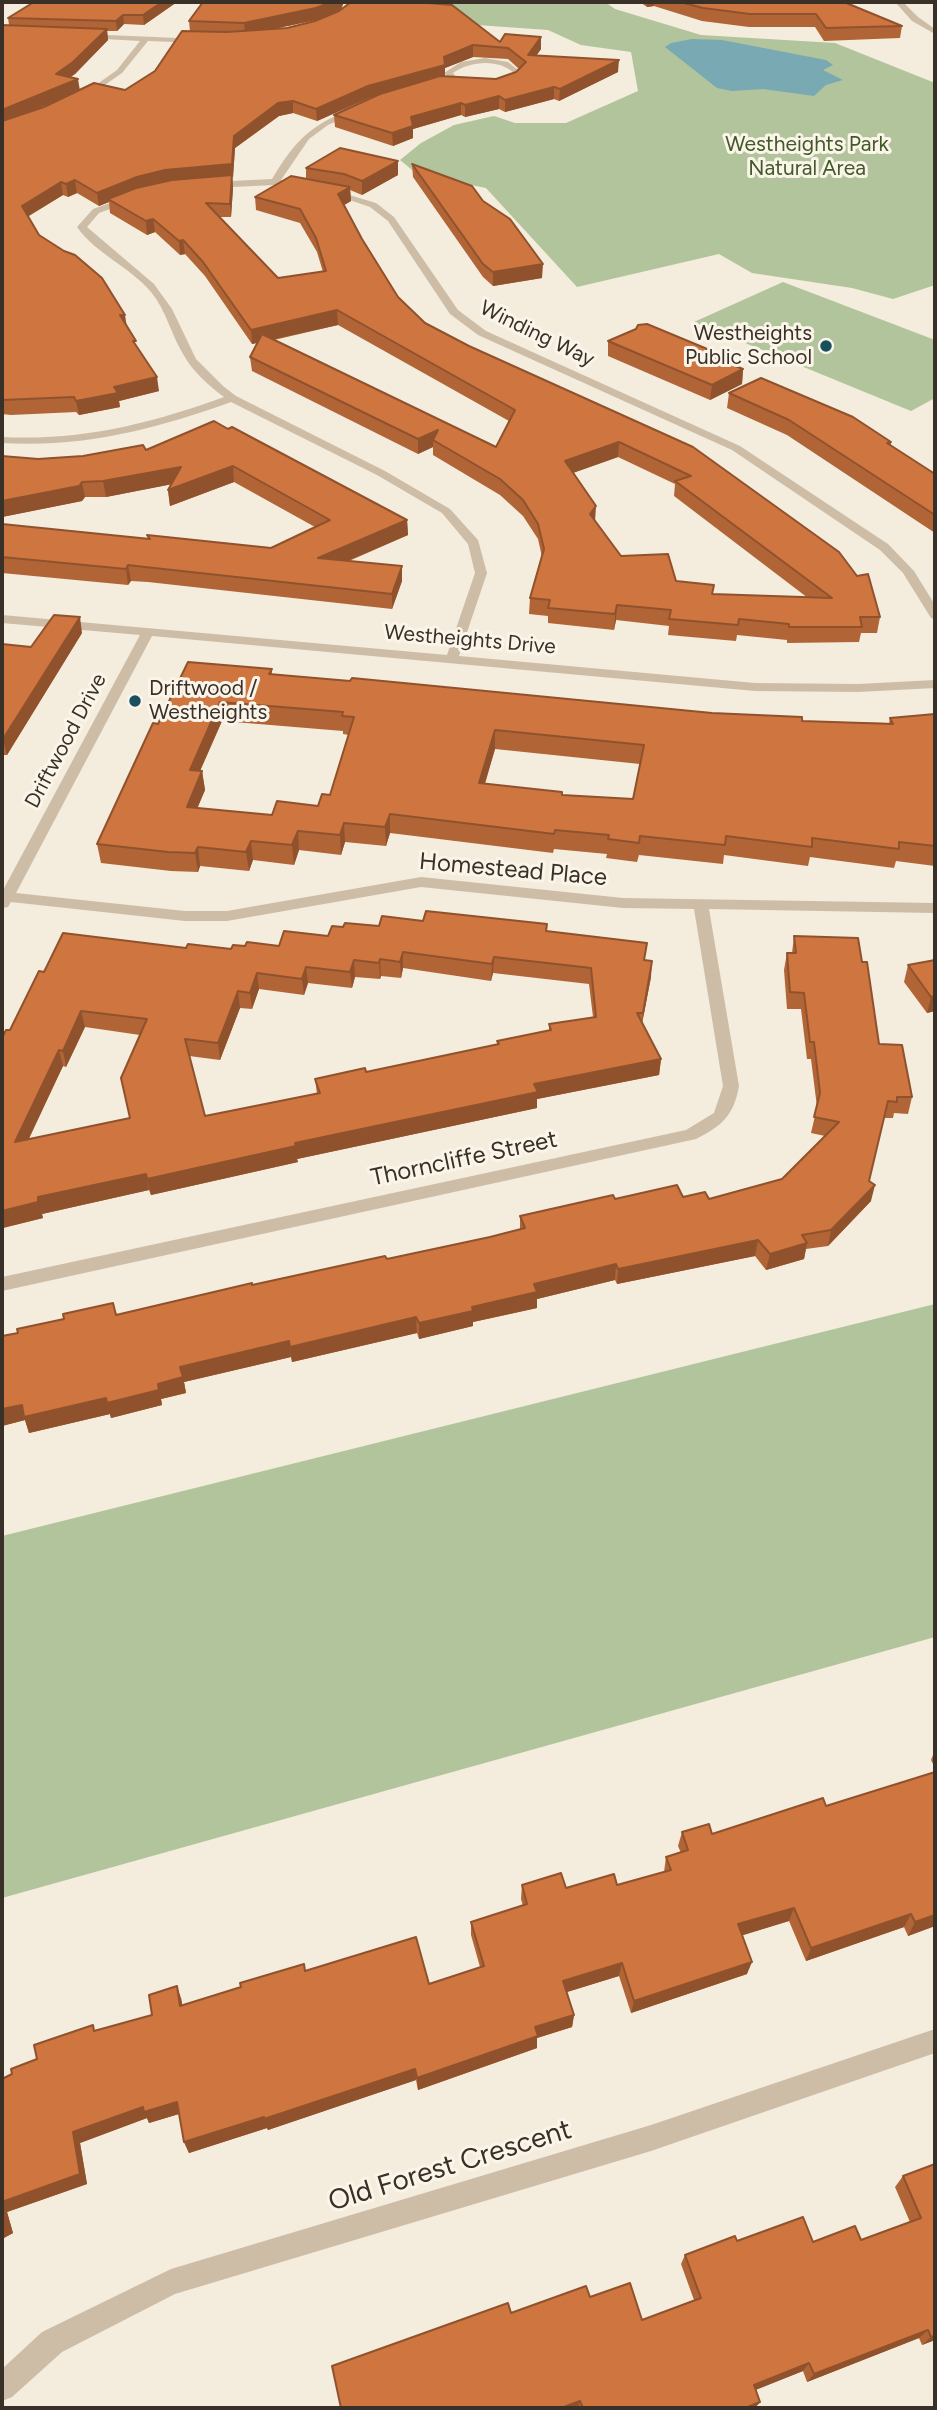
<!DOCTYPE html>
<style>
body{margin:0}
#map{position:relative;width:937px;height:2410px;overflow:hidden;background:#f4ecdc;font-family:Figtree,sans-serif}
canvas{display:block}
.frame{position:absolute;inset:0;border:4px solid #393028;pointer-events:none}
</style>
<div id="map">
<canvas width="937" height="2410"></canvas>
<div class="frame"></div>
</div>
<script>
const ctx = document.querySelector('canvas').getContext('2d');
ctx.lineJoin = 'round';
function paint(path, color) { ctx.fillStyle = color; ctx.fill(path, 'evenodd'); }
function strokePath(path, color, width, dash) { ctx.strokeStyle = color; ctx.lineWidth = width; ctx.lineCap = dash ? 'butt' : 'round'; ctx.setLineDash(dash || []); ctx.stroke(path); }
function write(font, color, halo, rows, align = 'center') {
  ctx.font = font + ' Figtree,sans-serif'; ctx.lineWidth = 6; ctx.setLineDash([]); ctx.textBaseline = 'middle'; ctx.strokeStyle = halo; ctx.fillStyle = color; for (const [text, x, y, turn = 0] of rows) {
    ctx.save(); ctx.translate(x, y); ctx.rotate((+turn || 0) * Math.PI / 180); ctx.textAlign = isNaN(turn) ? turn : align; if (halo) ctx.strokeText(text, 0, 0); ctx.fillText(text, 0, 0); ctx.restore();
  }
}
paint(new Path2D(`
 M 452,2 L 605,2 L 615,9 L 701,35 L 835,43 L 935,83 L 935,285 L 893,299 L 852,288 L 752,273 L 719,254 L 577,287 L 486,188 L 417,174 L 400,160 L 421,143 L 454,125 L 494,116 L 515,123 L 566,123 L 638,91 L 631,52 L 581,45 L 548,30 L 449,23 Z
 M 783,282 L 935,340 L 935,398 L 911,411 L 694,322 Z
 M 935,1304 L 935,1637 L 2,1898 L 2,1536 Z`), '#b1c49b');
paint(new Path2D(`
 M 692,39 L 722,40 L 826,60 L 833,65 L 823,70 L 843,80 L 826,85 L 814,96 L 763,89 L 732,91 L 717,88 L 665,47 L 671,43 Z`), '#79a9b3');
paint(new Path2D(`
 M 895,2 L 903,2 L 918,17 L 935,29 L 935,34 L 912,21 Z
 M 83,34 L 201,39 L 205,41 L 201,43 L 148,41 L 122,73 L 86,98 L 83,94 L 117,70 L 140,41 L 86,38 Z
 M 485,58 L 508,62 L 523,74 L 520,80 L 504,86 L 501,82 L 515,74 C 499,58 470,61 453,73 L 459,81 L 455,83 L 444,73 L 461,62 Z
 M 352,109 L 359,111 L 328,125 L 309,139 L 281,180 L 304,184 L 304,188 L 275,185 L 211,188 L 207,185 L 211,182 L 272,179 C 295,141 310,125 352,109 Z
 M 326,188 L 376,203 L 394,217 L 458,310 L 486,331 L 740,446 L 888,544 L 914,571 L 935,605 L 935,619 L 931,618 L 903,573 L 880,550 L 732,450 L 478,335 L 450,314 L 388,221 L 370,207 L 326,192 Z
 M 132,195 L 137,198 L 135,200 L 99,213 L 87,227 L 154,284 L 172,309 L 196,359 L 223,386 L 236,396 L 385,471 L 450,509 L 478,540 L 487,573 L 459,656 L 755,683 L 858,684 L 935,680 L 935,688 L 858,692 L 755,691 L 152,636 L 16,893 L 185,911 L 227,911 L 421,877 L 623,898 L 935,903 L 935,913 L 709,909 L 739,1086 C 734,1115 722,1126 696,1139 L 2,1291 L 2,1277 L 686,1130 L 714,1113 L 723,1086 L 694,909 L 623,908 L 421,887 L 227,921 L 185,921 L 11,902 L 8,907 L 2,908 L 2,892 L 140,635 L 2,623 L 2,615 L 447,655 L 475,573 L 468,544 L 442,513 L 377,475 L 231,402 C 156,429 83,448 2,443 L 2,437 C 81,441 150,424 224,397 C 208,385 193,372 183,354 C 171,334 166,310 151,292 C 129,266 96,254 77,227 L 93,209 Z
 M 935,2029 L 935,2053 L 651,2151 L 175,2294 L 62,2352 L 12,2397 L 2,2401 L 2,2369 L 42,2332 L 171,2269 L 651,2125 Z`), '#cdbda7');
paint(new Path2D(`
 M 34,2 L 177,2 L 144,25 L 124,24 L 117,31 L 107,31 L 108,40 L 75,74 L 70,77 L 80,90 L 125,90 L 155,71 L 190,32 L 189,21 L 342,9 L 500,42 L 541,37 L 541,49 L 536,56 L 618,72 L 559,101 L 554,99 L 505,112 L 499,109 L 465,117 L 461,115 L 413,129 L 413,138 L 393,146 L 335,127 L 334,115 L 377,96 L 369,98 L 317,121 L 293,113 L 279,116 L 235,148 L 233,177 L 232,177 L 233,188 L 231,217 L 220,217 L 278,278 L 323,272 L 317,252 L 300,223 L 256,210 L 255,197 L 306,179 L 306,168 L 398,175 L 362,195 L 350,190 L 351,201 L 344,205 L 362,239 L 398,297 L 425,323 L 469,346 L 693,447 L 880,617 L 877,633 L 861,633 L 859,642 L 787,643 L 787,640 L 737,635 L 736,641 L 668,635 L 669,626 L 616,620 L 614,630 L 548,623 L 548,616 L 529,614 L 530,598 L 542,557 L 538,539 L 523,516 L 500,495 L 433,455 L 433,447 L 418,454 L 252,371 L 250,357 L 257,343 L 252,344 L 205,276 L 185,254 L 180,255 L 155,232 L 147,235 L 110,213 L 109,202 L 99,206 L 77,193 L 68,197 L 63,195 L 28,216 L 39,235 L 126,326 L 159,391 L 119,401 L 120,407 L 79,415 L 76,412 L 11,415 L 2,414 L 2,25 L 9,25 L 8,18 ZM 316,20 L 287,28 L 278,28 ZM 473,57 L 508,59 L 519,69 L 516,72 L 496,79 L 445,76 L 445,68 ZM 64,98 L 44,107 L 27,113 ZM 338,325 L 509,421 L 496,447 L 274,340 ZM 618,457 L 675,484 L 674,496 L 808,598 L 713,594 L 676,581 L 621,556 L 595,521 L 573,473 Z
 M 640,2 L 844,2 L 902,26 L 900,38 L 824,41 L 815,27 L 749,27 L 702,21 L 654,6 L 647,7 Z
 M 412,164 L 542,278 L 493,286 L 483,277 L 413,177 Z
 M 608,341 L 712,351 L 712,356 L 743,369 L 742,384 L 710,400 L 608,356 Z
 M 729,393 L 891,442 L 891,446 L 935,474 L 935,533 L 787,435 L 727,408 Z
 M 214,421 L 407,520 L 408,535 L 349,561 L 402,566 L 402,581 L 392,609 L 148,582 L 131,581 L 128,585 L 2,573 L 2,524 L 148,539 L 147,535 L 271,548 L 315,527 L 234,482 L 170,506 L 168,490 L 172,484 L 106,497 L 85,497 L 82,501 L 2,517 L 2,456 L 38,459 L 83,456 L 146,450 Z
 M 82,633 L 7,755 L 4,755 L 2,758 L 2,644 L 31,647 Z
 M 272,669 L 272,674 L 802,721 L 889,723 L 890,718 L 935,714 L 935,866 L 896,861 L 894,868 L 810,857 L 808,866 L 724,855 L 723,864 L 639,855 L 637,862 L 606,858 L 607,854 L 554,849 L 553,853 L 390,833 L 386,846 L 345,842 L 341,855 L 299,850 L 294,865 L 253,860 L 249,871 L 200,866 L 198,872 L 171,871 L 101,863 L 97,844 L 158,724 ZM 222,721 L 343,731 L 343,734 L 349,735 L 330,795 L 318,806 L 272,815 L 197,808 L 205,790 L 202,771 L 200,771 ZM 495,749 L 640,764 L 633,799 L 562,795 L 485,784 Z
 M 423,921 L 547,924 L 547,931 L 645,960 L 651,977 L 642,1023 L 661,1059 L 659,1075 L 537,1099 L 537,1108 L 297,1159 L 298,1162 L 151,1195 L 149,1190 L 42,1214 L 43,1218 L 2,1228 L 2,1038 L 10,1030 L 44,972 L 186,948 L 231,949 L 245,946 L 279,946 L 328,936 L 343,927 L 379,926 ZM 403,968 L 491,981 L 493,973 L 589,984 L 593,1017 L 549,1024 L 549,1030 L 497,1041 L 497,1045 L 366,1072 L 315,1079 L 317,1094 L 205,1116 L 189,1056 L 220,1060 L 240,1008 L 252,1009 L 259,989 L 304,995 L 308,983 L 352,988 L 355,977 L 380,979 L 381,976 L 401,978 ZM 85,1027 L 140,1035 L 121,1078 L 130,1118 L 28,1139 L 63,1066 L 66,1067 Z
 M 794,936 L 862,962 L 879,1044 L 912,1097 L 908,1114 L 894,1113 L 893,1118 L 884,1118 L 869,1181 L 871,1201 L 828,1246 L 806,1249 L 804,1259 L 766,1270 L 755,1256 L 617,1284 L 615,1280 L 537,1299 L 537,1308 L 473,1322 L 473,1326 L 419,1339 L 417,1333 L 292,1362 L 291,1357 L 184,1382 L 186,1393 L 161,1399 L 162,1405 L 111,1418 L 110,1414 L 29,1433 L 25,1420 L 2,1426 L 2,1336 L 116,1315 L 252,1285 L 387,1259 L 490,1237 L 520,1229 L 520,1216 L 615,1199 L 683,1197 L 709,1199 L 782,1179 L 825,1136 L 811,1133 L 817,1107 L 811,1059 L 807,1059 L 801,1009 L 787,1009 L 784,970 L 787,953 L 792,953 Z
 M 935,960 L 935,1011 L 927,1013 L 904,982 L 908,965 Z
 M 935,1750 L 935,1768 L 931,1760 Z
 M 935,1772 L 935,1926 L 908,1936 L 904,1927 L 806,1961 L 789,1921 L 742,1935 L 747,1974 L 631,2013 L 619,1976 L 566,1992 L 574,2015 L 572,2027 L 537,2038 L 537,2048 L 418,2090 L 416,2080 L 268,2130 L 267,2128 L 189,2153 L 184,2142 L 179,2114 L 149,2123 L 147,2118 L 80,2143 L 87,2184 L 7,2212 L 13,2233 L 2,2239 L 12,2074 L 37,2059 L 96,2030 L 152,2015 L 181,1998 L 182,2005 L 305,1971 L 429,1984 L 480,1967 L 471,1935 L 471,1922 L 523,1906 L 521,1899 L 522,1885 L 566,1888 L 617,1885 L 664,1872 L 666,1857 L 681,1853 L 678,1846 L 682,1832 L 712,1834 L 826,1806 Z
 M 935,2164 L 935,2340 L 922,2345 L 919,2338 L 807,2382 L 803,2371 L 755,2390 L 760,2402 L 755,2408 L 578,2408 L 511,2313 L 590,2297 L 642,2320 L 694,2300 L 681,2264 L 685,2255 L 737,2241 L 813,2242 L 861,2240 L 910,2222 L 895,2187 L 903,2176 Z`), '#b16537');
paint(new Path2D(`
 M 162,2 L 177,2 L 144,25 L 143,15 Z
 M 331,2 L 344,2 L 341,10 L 316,20 L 245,35 L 244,23 Z
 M 647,2 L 654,2 L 654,6 L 647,7 Z
 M 123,15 L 124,24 L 117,31 L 116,21 Z
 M 107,29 L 108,40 L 75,74 L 58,86 L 56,74 Z
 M 541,37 L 541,49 L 528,67 L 528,55 Z
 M 473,45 L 473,57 L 445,68 L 445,77 L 369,98 L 317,121 L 316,109 L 368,86 Z
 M 619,60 L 618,72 L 559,101 L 560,89 Z
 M 78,79 L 80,91 L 2,123 L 2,110 Z
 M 554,87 L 554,99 L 505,112 L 505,100 Z
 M 499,96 L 499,109 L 465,117 L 465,105 Z
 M 293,101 L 293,113 L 279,116 L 235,148 L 233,177 L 232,177 L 233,188 L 231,217 L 230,204 L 108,199 L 109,202 L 99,206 L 97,193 L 234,136 L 278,103 Z
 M 461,103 L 461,115 L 413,129 L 413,138 L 393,146 L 392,133 L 411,117 Z
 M 398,161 L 398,175 L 362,195 L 362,181 Z
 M 75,180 L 77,193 L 68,197 L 66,184 Z
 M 61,182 L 63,195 L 24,219 L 22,206 Z
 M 350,187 L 351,201 L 339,208 L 338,194 Z
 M 153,219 L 155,232 L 147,235 L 146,221 Z
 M 183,240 L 185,254 L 180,255 L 179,241 Z
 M 543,264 L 542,278 L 493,286 L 493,272 Z
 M 337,310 L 338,325 L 252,344 L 251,330 Z
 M 120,315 L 125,315 L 127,328 Z
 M 743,369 L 742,384 L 710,400 L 712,385 Z
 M 157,377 L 159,391 L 119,401 L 120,407 L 79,415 L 76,401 L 114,387 Z
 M 438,430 L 433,440 L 433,447 L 418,454 L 418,439 Z
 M 619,442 L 618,457 L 564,476 L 565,461 Z
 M 233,466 L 234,482 L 170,506 L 168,490 Z
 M 181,467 L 183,482 L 106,497 L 103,481 Z
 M 82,482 L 85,497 L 82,501 L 2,517 L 2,501 Z
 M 596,506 L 595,522 L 590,514 Z
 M 407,520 L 408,535 L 319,573 L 318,558 Z
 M 128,565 L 131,581 L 128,585 L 126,569 Z
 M 402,566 L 402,581 L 392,609 L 392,594 Z
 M 617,605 L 616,620 L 614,630 L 615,614 Z
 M 80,617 L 82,633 L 7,755 L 3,739 Z
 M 220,702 L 222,721 L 192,789 L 190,770 Z
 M 495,730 L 495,749 L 479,802 L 479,783 Z
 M 202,771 L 205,790 L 190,826 L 187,807 Z
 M 390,814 L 390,833 L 386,846 L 385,827 Z
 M 344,823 L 345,842 L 341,855 L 340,835 Z
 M 298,831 L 299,850 L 294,865 L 292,845 Z
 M 251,841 L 253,860 L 249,871 L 246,852 Z
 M 198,847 L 200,866 L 198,872 L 195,853 Z
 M 403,952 L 403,968 L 401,978 L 400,962 Z
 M 494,957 L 493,973 L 491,981 L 492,964 Z
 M 380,959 L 381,976 L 380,979 L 379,963 Z
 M 354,960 L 355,977 L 352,988 L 350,972 Z
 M 652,961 L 651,977 L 641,1029 L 643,1013 Z
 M 306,967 L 308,983 L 304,995 L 302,979 Z
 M 257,973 L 259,989 L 252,1009 L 250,993 Z
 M 238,991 L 240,1008 L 220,1060 L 218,1043 Z
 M 935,996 L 935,1011 L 927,1013 L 931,997 Z
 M 81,1011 L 85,1027 L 66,1067 L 63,1051 Z
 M 59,1050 L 63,1066 L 20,1158 L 15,1142 Z
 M 661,1059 L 659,1075 L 537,1099 L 537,1108 L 297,1159 L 298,1162 L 151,1195 L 147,1179 L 534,1084 Z
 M 146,1174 L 149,1190 L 42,1214 L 43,1218 L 3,1228 L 2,1224 L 2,1211 L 38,1197 Z
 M 875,1185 L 871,1201 L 828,1246 L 831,1230 Z
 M 758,1240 L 755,1256 L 617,1284 L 618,1269 Z
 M 807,1243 L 804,1259 L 766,1270 L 770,1254 Z
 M 616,1264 L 615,1280 L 537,1299 L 537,1308 L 473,1322 L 473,1326 L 419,1339 L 419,1323 L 472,1307 L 534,1284 Z
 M 416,1317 L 417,1333 L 292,1362 L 290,1347 Z
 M 289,1341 L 291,1357 L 184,1382 L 186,1393 L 161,1399 L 162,1405 L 111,1418 L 110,1414 L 29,1433 L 25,1420 L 2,1426 L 2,1409 L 22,1405 L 158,1384 L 180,1367 Z
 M 794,1908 L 789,1921 L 734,1938 L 738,1924 Z
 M 911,1914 L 904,1927 L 806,1961 L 811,1948 Z
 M 935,1915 L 935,1926 L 908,1936 L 915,1922 Z
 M 752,1962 L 747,1974 L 631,2013 L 634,2001 Z
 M 622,1963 L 619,1976 L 561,1994 L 563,1981 Z
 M 177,1986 L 181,1998 L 185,2018 L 180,2006 Z
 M 574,2015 L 572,2027 L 537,2038 L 537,2048 L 418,2090 L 417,2078 L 535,2027 Z
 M 415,2069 L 416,2080 L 268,2130 L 267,2128 L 189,2153 L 184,2142 Z
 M 177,2102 L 182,2113 L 149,2123 L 147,2118 L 80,2143 L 87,2184 L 7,2212 L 13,2233 L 2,2239 L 2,2202 L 73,2132 L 143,2107 Z
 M 928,2330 L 919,2338 L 807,2382 L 814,2374 Z
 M 935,2336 L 935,2340 L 922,2345 L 931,2337 Z
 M 809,2363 L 803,2371 L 748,2393 L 754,2385 Z
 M 580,2401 L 578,2408 L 561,2408 Z
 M 760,2402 L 755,2408 L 745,2408 Z`), '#90522d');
const building = new Path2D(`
 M 34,2 L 162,2 L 143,15 L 123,15 L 116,21 L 8,18 Z
 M 203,2 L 331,2 L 316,8 L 244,23 L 189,21 Z
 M 351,2 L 416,2 L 452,5 L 500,42 L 505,34 L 541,37 L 528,55 L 619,60 L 560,89 L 554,87 L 505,100 L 499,96 L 465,105 L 461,103 L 411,117 L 413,126 L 392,133 L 334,115 L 380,94 L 440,76 L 496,79 L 516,72 L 526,62 L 508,48 L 473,45 L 444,57 L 445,65 L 368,86 L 316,109 L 293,101 L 278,103 L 234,136 L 232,164 L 165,170 L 137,177 L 97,193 L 75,180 L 66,184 L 61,182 L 22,206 L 39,235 L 64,251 L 75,255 L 102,278 L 125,315 L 120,315 L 136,341 L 133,341 L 157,377 L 114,387 L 118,393 L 76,401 L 74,397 L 2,400 L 2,121 L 44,107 L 94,83 L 125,90 L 155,71 L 182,31 L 227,32 L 287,28 L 315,21 L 339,11 Z
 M 680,2 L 844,2 L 902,26 L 826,28 L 816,14 L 750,14 L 703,8 Z
 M 2,25 L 107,29 L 73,62 L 56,74 L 78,79 L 2,110 Z
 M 340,148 L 398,161 L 362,181 L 344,174 L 306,168 Z
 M 412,164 L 472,186 L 483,201 L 510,219 L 543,264 L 493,272 L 483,264 Z
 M 232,175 L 230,204 L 206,203 L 278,278 L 326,271 L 316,238 L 300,209 L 255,197 L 291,176 L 350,187 L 338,194 L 362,239 L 398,297 L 425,323 L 469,346 L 693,447 L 839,552 L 857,576 L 868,574 L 880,617 L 860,617 L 862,627 L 789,627 L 789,624 L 739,619 L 738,625 L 669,619 L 671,610 L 617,605 L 615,614 L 548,608 L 550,600 L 530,598 L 544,549 L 538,524 L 523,500 L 500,479 L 433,440 L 438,430 L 418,439 L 250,357 L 262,334 L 496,447 L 515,410 L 337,310 L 251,330 L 203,262 L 183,240 L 179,241 L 153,219 L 146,221 L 108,199 L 136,188 L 172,180 ZM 619,442 L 691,476 L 675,481 L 832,598 L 712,594 L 714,585 L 676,581 L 668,554 L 621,556 L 590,514 L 596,506 L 565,461 Z
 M 647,324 L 712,351 L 706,354 L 743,369 L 712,385 L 608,341 L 636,329 L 638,325 Z
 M 761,378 L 853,417 L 891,442 L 887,443 L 935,474 L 935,515 L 789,420 L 729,393 Z
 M 214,421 L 228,429 L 232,427 L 407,520 L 318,558 L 402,566 L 392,594 L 145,567 L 128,565 L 126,569 L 2,557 L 2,524 L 150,539 L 147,535 L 271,548 L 330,520 L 233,466 L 168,490 L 181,467 L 103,481 L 82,482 L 79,486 L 2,501 L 2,456 L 38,459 L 83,456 L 143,445 L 146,450 Z
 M 54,615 L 80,617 L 3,739 L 2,739 L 2,644 L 31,647 Z
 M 188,662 L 272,669 L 269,674 L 350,681 L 352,678 L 712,713 L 802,717 L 802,721 L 893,724 L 890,718 L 935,714 L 935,846 L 899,842 L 899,849 L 812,838 L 812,847 L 726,836 L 725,845 L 640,836 L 639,843 L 608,839 L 609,835 L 555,830 L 554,834 L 390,814 L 385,827 L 344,823 L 340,835 L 298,831 L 292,845 L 251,841 L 246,852 L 198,847 L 195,853 L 168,852 L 97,844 L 153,723 L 158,724 ZM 220,702 L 343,712 L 342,716 L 354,717 L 330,795 L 322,794 L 318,806 L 277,801 L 272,815 L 187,807 L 202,771 L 190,770 ZM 495,730 L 644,745 L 633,799 L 562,795 L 562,792 L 479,783 Z
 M 426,911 L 547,924 L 546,931 L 647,943 L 644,960 L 652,961 L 643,1013 L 637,1013 L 661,1059 L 534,1084 L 538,1092 L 295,1143 L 296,1146 L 147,1179 L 146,1174 L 38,1197 L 38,1202 L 2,1211 L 2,1038 L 6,1030 L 10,1030 L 39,971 L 44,972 L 63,933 L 186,948 L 188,944 L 231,949 L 233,945 L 245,946 L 247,942 L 279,946 L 284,931 L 328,936 L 332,926 L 343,927 L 345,923 L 379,926 L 382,916 L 423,921 ZM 403,952 L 492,964 L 494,957 L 591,968 L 596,1017 L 549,1024 L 551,1030 L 497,1041 L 499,1044 L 366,1072 L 365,1068 L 315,1079 L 320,1093 L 205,1116 L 185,1039 L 218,1043 L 238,991 L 250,993 L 257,973 L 302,979 L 306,967 L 350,972 L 354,960 L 379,963 L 380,959 L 400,962 ZM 81,1011 L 147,1019 L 121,1078 L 130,1118 L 15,1142 L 59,1050 L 63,1051 Z
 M 794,936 L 858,938 L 862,962 L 867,962 L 879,1044 L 902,1045 L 912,1097 L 897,1097 L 897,1102 L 888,1101 L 869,1181 L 875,1185 L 831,1230 L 802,1235 L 807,1243 L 770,1254 L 758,1240 L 618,1269 L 616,1264 L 534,1284 L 537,1292 L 472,1307 L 473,1311 L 419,1323 L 416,1317 L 290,1347 L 289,1341 L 180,1367 L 183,1377 L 158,1384 L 159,1390 L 107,1403 L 106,1398 L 24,1417 L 22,1405 L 2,1409 L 2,1336 L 18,1333 L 17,1329 L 64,1319 L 63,1314 L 113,1303 L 116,1315 L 252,1283 L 252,1285 L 385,1256 L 387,1259 L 490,1237 L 525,1228 L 520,1216 L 613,1195 L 615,1199 L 677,1185 L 683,1197 L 705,1192 L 709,1199 L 782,1179 L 839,1122 L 814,1117 L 820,1093 L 814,1042 L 810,1042 L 804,993 L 790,992 L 787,953 L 796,953 Z
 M 935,960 L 935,996 L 931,997 L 908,965 Z
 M 935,1772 L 935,1915 L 915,1922 L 911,1914 L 811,1948 L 794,1908 L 738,1924 L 752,1962 L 634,2001 L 622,1963 L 563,1981 L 574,2015 L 535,2027 L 538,2036 L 417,2078 L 415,2069 L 264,2119 L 264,2117 L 184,2142 L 177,2102 L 144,2112 L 143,2107 L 73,2132 L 80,2174 L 2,2202 L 2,2079 L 12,2074 L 11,2069 L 37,2059 L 34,2045 L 93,2025 L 94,2031 L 152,2015 L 149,1995 L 177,1986 L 180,2006 L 241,1987 L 240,1983 L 304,1964 L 305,1971 L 416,1937 L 429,1984 L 484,1966 L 471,1922 L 527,1904 L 522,1885 L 561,1873 L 566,1888 L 614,1874 L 617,1885 L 671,1870 L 666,1857 L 688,1850 L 682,1832 L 709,1824 L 712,1834 L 823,1798 L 826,1806 Z
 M 935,2164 L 935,2336 L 931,2337 L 928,2330 L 814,2374 L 809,2363 L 754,2385 L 760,2402 L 745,2408 L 583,2408 L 580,2401 L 561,2408 L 341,2408 L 332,2366 L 508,2303 L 511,2313 L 586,2286 L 590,2297 L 630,2283 L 642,2320 L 701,2298 L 685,2255 L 735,2236 L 737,2241 L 803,2217 L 813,2242 L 855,2226 L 861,2240 L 921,2218 L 903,2176 Z
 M 2,2212 L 5,2224 L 2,2225 Z`);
paint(building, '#ce7540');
strokePath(building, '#90522d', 2);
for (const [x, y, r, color] of [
 [826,346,7,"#1a505e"],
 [135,701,7,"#1a505e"]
]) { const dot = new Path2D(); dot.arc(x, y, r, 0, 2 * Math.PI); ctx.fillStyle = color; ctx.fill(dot); strokePath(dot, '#fbf5e9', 2.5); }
write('21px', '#42592a', '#fbf5e9', [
 ["Westheights Park",807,145],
 ["Natural Area",807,169]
]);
write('21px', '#393028', '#fbf5e9', [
 ["Winding Way",537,334,26],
 ["Westheights Drive",470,640,5],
 ["Driftwood Drive",66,741,-62]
]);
write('21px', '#393028', '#fbf5e9', [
 ["Westheights",812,334],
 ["Public School",812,358],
 ["Driftwood /",149,689,"left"],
 ["Westheights",149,713,"left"]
], 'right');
write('24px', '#393028', '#fbf5e9', [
 ["Homestead Place",513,870,5],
 ["Thorncliffe Street",464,1159,-12]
]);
write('28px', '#393028', '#fbf5e9', [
 ["Old Forest Crescent",450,2166,-17]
]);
</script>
